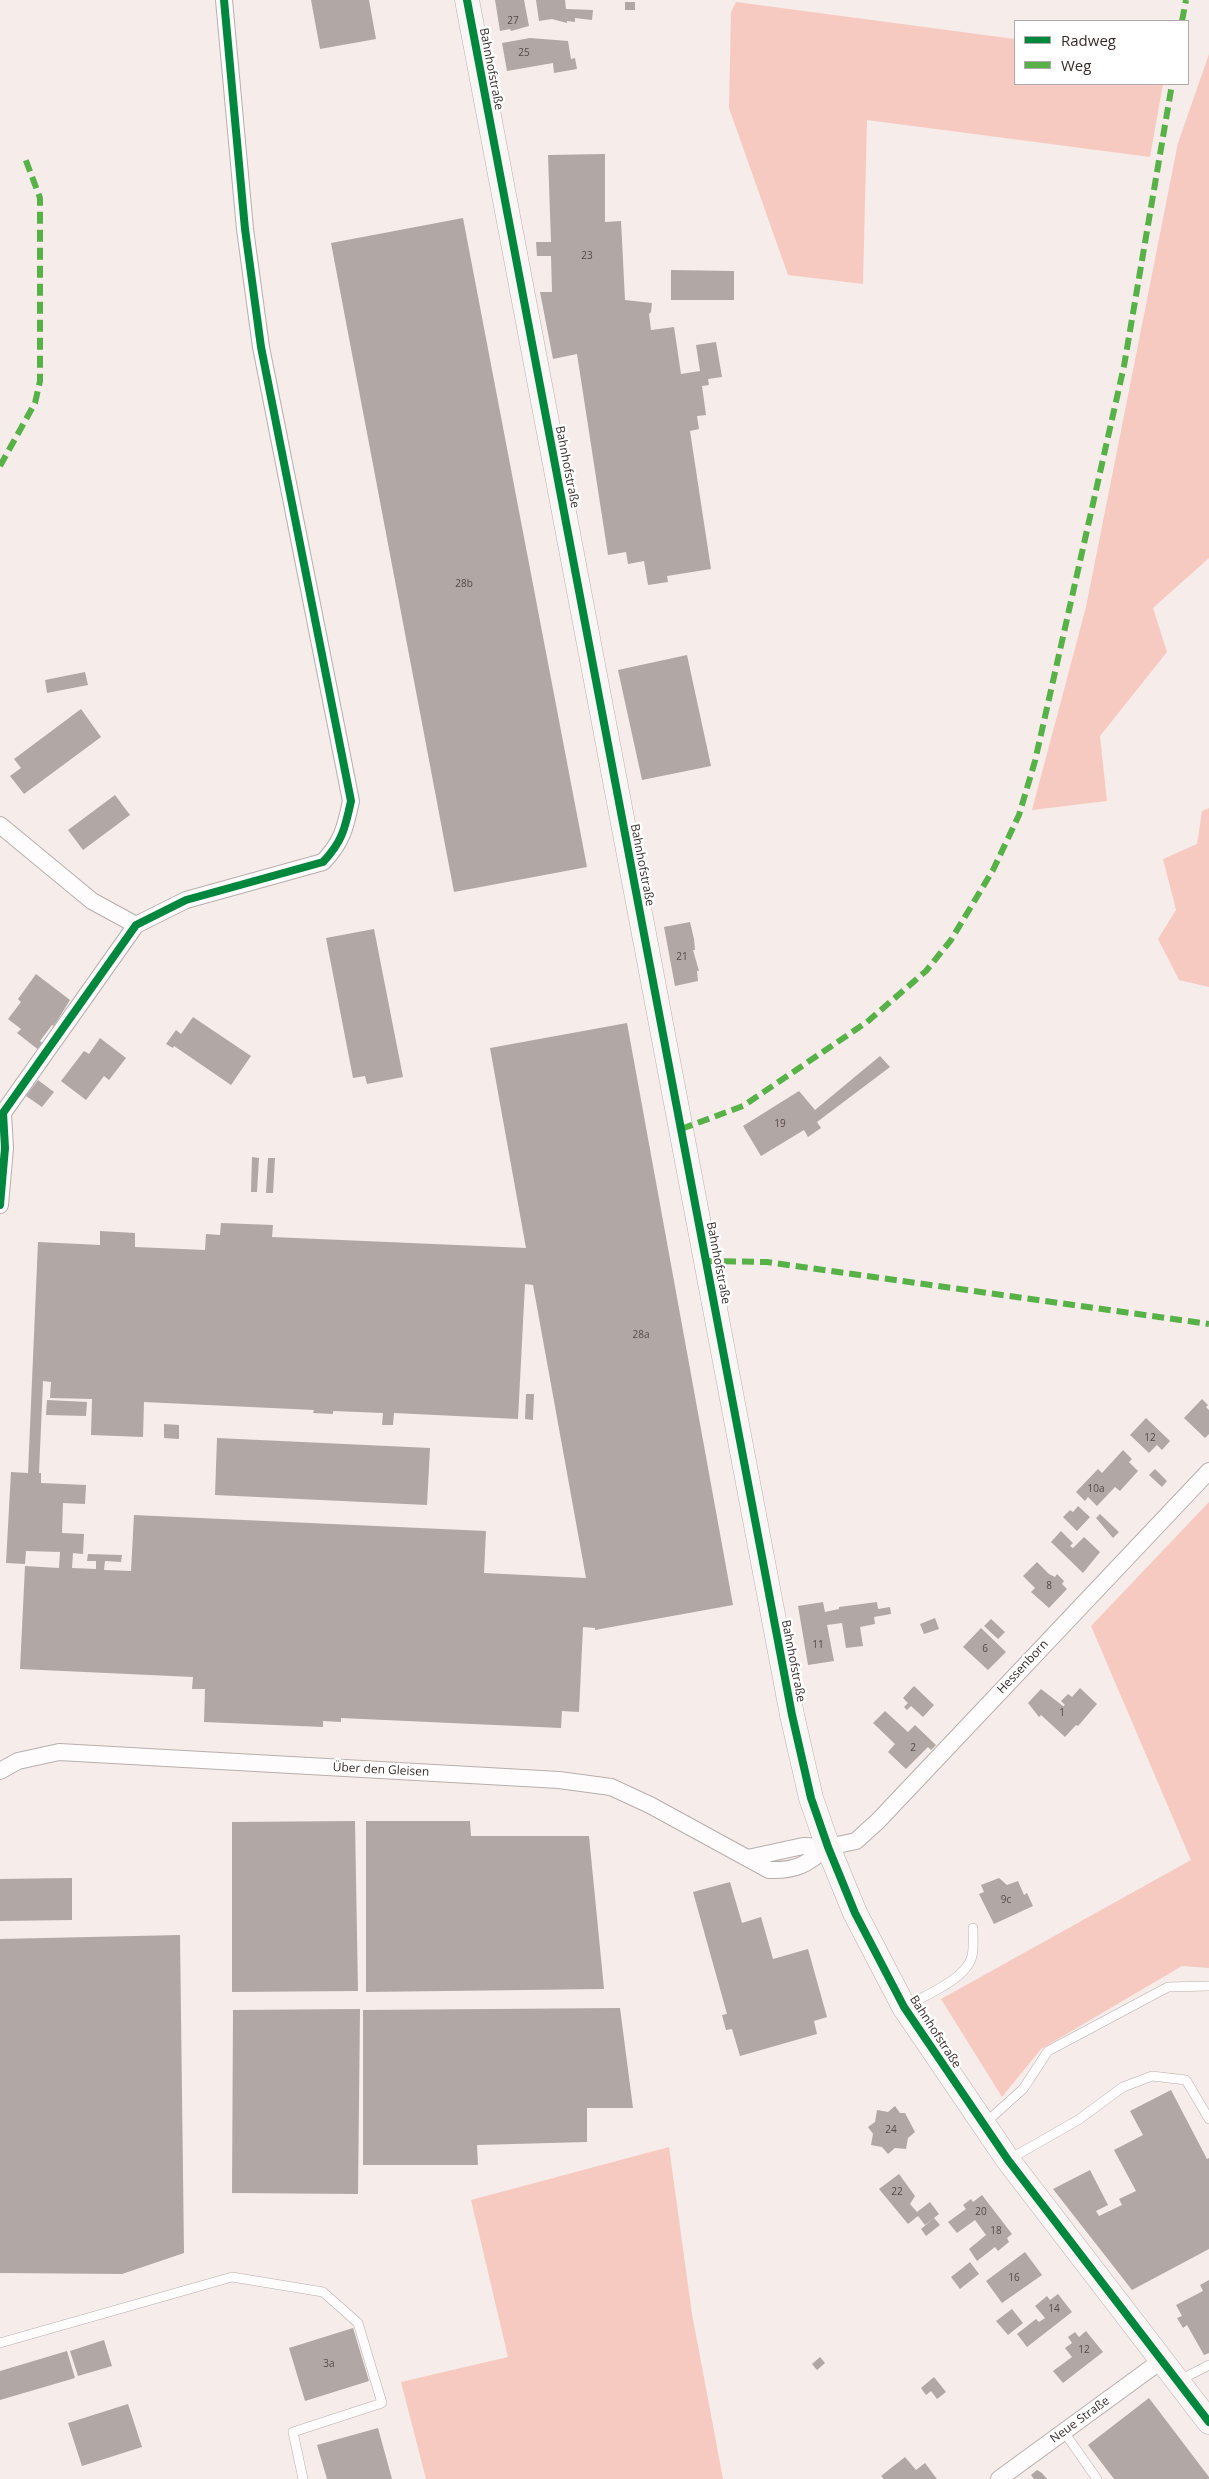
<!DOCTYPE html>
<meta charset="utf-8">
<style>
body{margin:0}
#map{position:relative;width:1209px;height:2479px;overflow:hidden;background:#f6ecea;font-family:"Open Sans",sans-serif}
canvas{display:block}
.legend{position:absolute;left:1014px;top:20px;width:175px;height:65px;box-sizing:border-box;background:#fff;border:1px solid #afabaa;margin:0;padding:6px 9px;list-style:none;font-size:15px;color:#382c2a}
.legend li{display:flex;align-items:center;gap:10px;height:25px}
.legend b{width:25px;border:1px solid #afabaa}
</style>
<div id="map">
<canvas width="1209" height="2479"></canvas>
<ul class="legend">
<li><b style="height:6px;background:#00873e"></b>Radweg</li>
<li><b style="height:6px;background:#56b246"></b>Weg</li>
</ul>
</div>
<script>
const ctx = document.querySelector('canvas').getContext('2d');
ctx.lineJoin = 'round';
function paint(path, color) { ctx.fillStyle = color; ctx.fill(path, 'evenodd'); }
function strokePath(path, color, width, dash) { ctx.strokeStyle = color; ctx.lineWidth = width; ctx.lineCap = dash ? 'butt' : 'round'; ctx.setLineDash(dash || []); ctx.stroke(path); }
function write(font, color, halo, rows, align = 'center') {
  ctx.font = font + ' "Open Sans",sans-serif'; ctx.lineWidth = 5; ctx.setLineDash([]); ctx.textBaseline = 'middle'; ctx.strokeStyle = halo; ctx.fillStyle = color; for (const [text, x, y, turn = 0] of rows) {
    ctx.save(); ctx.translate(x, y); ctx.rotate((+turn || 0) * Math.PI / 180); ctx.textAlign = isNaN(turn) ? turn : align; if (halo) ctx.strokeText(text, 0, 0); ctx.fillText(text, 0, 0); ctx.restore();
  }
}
paint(new Path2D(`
 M 736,2 L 1015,39 L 1015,84 L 1163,84 L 1150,157 L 867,120 L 863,284 L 788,275 L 729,108 L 731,12 Z
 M 1209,54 L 1209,558 L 1153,608 L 1167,652 L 1100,736 L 1107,801 L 1032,810 L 1086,607 L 1178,143 Z
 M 1209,808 L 1209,987 L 1179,980 L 1158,939 L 1176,910 L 1163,859 L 1197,844 L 1202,811 Z
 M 1209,1502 L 1209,1968 L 1182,1966 L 1041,2049 L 1002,2097 L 941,1999 L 1191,1860 L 1091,1626 Z
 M 669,2147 L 692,2314 L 723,2479 L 426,2479 L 401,2382 L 508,2357 L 471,2200 Z`), '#f7cac1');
paint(new Path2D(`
 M 311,0 L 369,0 L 376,39 L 320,49 Z
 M 495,0 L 524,0 L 529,26 L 511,31 L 510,29 L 500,31 Z
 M 536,0 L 565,0 L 566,9 L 593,10 L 592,20 L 575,18 L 575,22 L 567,21 L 567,23 L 552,19 L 539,21 Z
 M 625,2 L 635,2 L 635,10 L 625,10 Z
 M 530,38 L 568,41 L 571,59 L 575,58 L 577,69 L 554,73 L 553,63 L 507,71 L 502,43 Z
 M 605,154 L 605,222 L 621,221 L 625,300 L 652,303 L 651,312 L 649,314 L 651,330 L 674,327 L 681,374 L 700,371 L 696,345 L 716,342 L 722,377 L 708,379 L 709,385 L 702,386 L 706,415 L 697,416 L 699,429 L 690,431 L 711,569 L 667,576 L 668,582 L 648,585 L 644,561 L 628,564 L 626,552 L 608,555 L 577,354 L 553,359 L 540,292 L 552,292 L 551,256 L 537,256 L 536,242 L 551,242 L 548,155 Z
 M 463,218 L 587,867 L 454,892 L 331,243 Z
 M 671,270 L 734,271 L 734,300 L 671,300 Z
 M 687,655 L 711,766 L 642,780 L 618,670 Z
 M 85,672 L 88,685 L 47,693 L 45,680 Z
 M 81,709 L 101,737 L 24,794 L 10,776 L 21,768 L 14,759 Z
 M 115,795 L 130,815 L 83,850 L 68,830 Z
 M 690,922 L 694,939 L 695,950 L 693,950 L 699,971 L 697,971 L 698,981 L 675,986 L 664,927 Z
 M 374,929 L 403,1077 L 367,1084 L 365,1076 L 353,1078 L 326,938 Z
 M 36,974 L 70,1000 L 54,1026 L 52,1025 L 40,1041 L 45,1045 L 40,1051 L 17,1033 L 21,1029 L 8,1019 L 21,1002 L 18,999 Z
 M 193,1017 L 251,1056 L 231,1085 L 174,1046 L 173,1048 L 166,1044 L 176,1030 L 181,1034 Z
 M 627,1023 L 733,1605 L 595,1630 L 595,1628 L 583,1627 L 579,1712 L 562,1711 L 561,1728 L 341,1718 L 341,1722 L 323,1721 L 323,1727 L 204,1722 L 205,1689 L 192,1689 L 193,1677 L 20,1669 L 25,1566 L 59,1568 L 60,1552 L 26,1551 L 25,1564 L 6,1563 L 11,1472 L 28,1473 L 38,1242 L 100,1245 L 100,1231 L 135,1233 L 135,1247 L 205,1250 L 206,1234 L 220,1235 L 221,1223 L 273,1225 L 272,1237 L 526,1248 L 490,1048 ZM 525,1284 L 533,1285 L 586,1578 L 484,1573 L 486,1531 L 134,1515 L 131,1571 L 104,1570 L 105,1561 L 121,1562 L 122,1555 L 88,1554 L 87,1561 L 96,1561 L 96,1569 L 72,1568 L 73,1553 L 83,1554 L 84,1534 L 62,1533 L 63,1503 L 85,1504 L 86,1485 L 41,1483 L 41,1473 L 39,1473 L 43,1381 L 51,1382 L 50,1398 L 92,1399 L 91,1435 L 143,1437 L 144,1402 L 314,1410 L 313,1413 L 333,1414 L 333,1411 L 383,1413 L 382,1425 L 393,1425 L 394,1413 L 518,1419 Z
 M 100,1038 L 126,1058 L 109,1080 L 104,1076 L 86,1100 L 61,1081 L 84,1051 L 89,1054 Z
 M 880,1056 L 890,1067 L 817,1122 L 821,1128 L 808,1137 L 804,1130 L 761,1156 L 743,1126 L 799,1091 L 815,1110 Z
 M 38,1080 L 54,1092 L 42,1107 L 26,1096 Z
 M 252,1157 L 259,1158 L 257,1192 L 251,1192 Z
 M 268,1158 L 275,1158 L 273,1193 L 266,1193 Z
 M 526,1394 L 534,1394 L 533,1420 L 525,1419 Z
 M 1202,1399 L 1208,1405 L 1206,1407 L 1209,1410 L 1209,1434 L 1205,1438 L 1184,1418 Z
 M 47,1400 L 87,1402 L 86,1416 L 46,1415 Z
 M 1146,1418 L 1170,1441 L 1162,1450 L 1157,1445 L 1149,1453 L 1130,1435 Z
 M 164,1424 L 179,1425 L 179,1439 L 164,1438 Z
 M 217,1438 L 430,1448 L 427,1505 L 215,1495 Z
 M 1123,1450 L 1132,1459 L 1129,1462 L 1138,1471 L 1120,1491 L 1115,1487 L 1097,1506 L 1088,1497 L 1085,1501 L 1076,1492 L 1098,1469 L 1102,1473 Z
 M 1155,1469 L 1167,1481 L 1162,1487 L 1149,1475 Z
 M 1078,1506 L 1090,1517 L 1077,1531 L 1063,1517 L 1070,1510 L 1073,1512 Z
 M 1100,1514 L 1119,1532 L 1113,1538 L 1096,1518 Z
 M 1061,1531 L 1073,1543 L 1070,1546 L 1073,1548 L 1084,1537 L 1100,1552 L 1083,1573 L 1051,1542 Z
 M 1037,1562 L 1049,1574 L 1055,1577 L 1057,1574 L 1064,1581 L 1062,1584 L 1067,1589 L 1049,1608 L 1031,1592 L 1035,1588 L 1023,1576 Z
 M 823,1602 L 825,1612 L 839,1609 L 839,1607 L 877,1602 L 878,1609 L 890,1607 L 891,1614 L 874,1617 L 875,1624 L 860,1627 L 863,1646 L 846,1648 L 842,1623 L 827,1625 L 834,1661 L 808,1665 L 798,1606 Z
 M 935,1618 L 939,1629 L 924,1634 L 920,1624 Z
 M 991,1619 L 1005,1632 L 998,1639 L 984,1626 Z
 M 981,1628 L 1006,1652 L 988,1670 L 963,1647 Z
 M 914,1686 L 934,1705 L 923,1717 L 911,1706 L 907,1710 L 904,1707 L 908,1703 L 903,1698 Z
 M 1080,1688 L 1097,1704 L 1078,1726 L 1076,1725 L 1065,1737 L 1041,1715 L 1039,1717 L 1028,1703 L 1041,1689 L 1063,1706 L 1065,1705 L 1061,1701 L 1068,1694 L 1072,1697 Z
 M 885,1711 L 908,1732 L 915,1725 L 936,1745 L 931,1750 L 928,1747 L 906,1769 L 888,1752 L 895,1744 L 873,1723 Z
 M 355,1821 L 358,1991 L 232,1992 L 232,1822 Z
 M 366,1821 L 470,1821 L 471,1836 L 589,1836 L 604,1989 L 366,1992 Z
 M 72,1878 L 72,1920 L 0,1921 L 0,1879 Z
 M 999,1878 L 1007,1885 L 1018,1881 L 1024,1895 L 1027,1893 L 1033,1906 L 994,1924 L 979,1894 L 984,1892 L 981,1885 Z
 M 730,1882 L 742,1923 L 761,1917 L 773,1959 L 808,1949 L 827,2017 L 814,2021 L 817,2034 L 740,2056 L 732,2029 L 726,2030 L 722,2015 L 727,2014 L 693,1892 Z
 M 180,1935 L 184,2253 L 122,2274 L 0,2273 L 0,1939 Z
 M 620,2008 L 633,2108 L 587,2108 L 587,2142 L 477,2145 L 478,2165 L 363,2165 L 363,2010 Z
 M 360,2009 L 358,2194 L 232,2193 L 233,2010 Z
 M 1171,2090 L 1207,2159 L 1209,2158 L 1209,2249 L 1132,2290 L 1053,2189 L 1090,2170 L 1108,2205 L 1096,2211 L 1099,2216 L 1122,2205 L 1119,2199 L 1136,2191 L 1114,2150 L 1143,2135 L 1130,2111 Z
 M 895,2106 L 900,2113 L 905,2113 L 915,2132 L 908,2138 L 906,2149 L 895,2148 L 888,2154 L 882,2147 L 871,2145 L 873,2134 L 868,2127 L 875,2122 L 877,2110 L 888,2112 Z
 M 899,2174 L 915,2196 L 910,2204 L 917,2212 L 930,2202 L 939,2214 L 925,2225 L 918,2216 L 908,2224 L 879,2189 Z
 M 982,2195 L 1012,2234 L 1007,2238 L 1009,2242 L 998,2251 L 995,2247 L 977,2261 L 969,2249 L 986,2235 L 975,2220 L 957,2233 L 948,2222 L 966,2209 L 963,2205 L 971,2199 L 973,2202 Z
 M 934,2218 L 940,2225 L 926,2236 L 921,2229 Z
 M 1025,2252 L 1042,2275 L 1002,2303 L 986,2281 Z
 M 970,2262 L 979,2274 L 960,2289 L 951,2277 Z
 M 1209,2280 L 1209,2353 L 1204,2355 L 1187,2325 L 1183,2328 L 1177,2318 L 1182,2316 L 1176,2305 L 1203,2291 L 1200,2285 Z
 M 1058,2294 L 1072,2312 L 1027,2347 L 1017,2334 L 1036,2319 L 1039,2322 L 1045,2318 L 1035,2306 L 1047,2296 L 1050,2300 Z
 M 1012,2309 L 1023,2323 L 1008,2335 L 996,2321 Z
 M 353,2328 L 369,2381 L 305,2401 L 289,2348 Z
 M 1086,2331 L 1103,2352 L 1063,2383 L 1053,2371 L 1072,2357 L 1065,2348 L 1072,2343 L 1068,2337 L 1075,2332 L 1079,2337 Z
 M 104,2340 L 112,2366 L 78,2376 L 70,2351 Z
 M 67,2351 L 75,2378 L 0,2400 L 0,2371 Z
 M 820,2357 L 825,2363 L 817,2370 L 812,2364 Z
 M 934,2377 L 946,2392 L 937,2399 L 931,2391 L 926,2395 L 921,2388 Z
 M 1149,2398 L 1209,2477 L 1209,2479 L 1114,2479 L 1088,2445 Z
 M 128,2404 L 142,2447 L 82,2466 L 68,2423 Z
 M 378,2428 L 392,2479 L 327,2479 L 317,2445 Z
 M 905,2457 L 916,2470 L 925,2463 L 937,2479 L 884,2479 L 881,2476 Z
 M 1037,2470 L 1042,2473 L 1047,2479 L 1034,2479 L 1031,2475 Z`), '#b1a7a5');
const service = new Path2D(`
 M 904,2007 C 924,1996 967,1979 972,1956 C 974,1947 973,1937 973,1928
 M 984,2124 L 1023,2089 L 1048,2051 L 1168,1987 L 1209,1986
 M 1008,2160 L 1078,2120 L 1123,2087 L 1152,2076 L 1186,2080 L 1209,2119
 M 0,2343 L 232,2277 L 323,2292 L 358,2323 L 382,2403 L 293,2432 L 303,2479
 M 1178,2381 L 1209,2365
 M 1064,2432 L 1097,2479`);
const minor = new Path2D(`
 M 0,825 L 92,901 L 136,925
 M 0,1205 L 5,1148 L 3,1113 L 136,925 L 186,900 L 323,862 C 342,842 345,829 351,801 L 261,347 L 245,229 L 224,0
 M 0,1771 L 18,1761 L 59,1752 L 559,1780 L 611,1787 L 650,1805 L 769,1870 C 797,1871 807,1864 828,1847
 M 748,1858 L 803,1846 L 828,1847 L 856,1841 L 878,1821 L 1209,1471
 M 999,2479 L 1162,2360`);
const secondary = new Path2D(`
 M 467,0 L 792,1715 L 811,1798 L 828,1847 L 855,1913 L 904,2007 L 1008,2160 L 1209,2422`);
strokePath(service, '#b8aeac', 10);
strokePath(minor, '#b8aeac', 18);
strokePath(secondary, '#b8aeac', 25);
strokePath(service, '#fefcfc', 9);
strokePath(minor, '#fefcfc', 16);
strokePath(secondary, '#faf6f5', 24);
strokePath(new Path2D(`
 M 1182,21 L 1186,0
 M 0,466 L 35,403 L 40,381 L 40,198 L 25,158
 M 681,1129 L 743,1106 L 867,1022 L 926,971 L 951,940 L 993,870 L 1019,815 L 1035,761 L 1124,366 L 1172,84
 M 706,1261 L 767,1262 L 1209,1324`), '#56b246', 6, [12, 6]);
strokePath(new Path2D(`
 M 467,0 L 792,1715 L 811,1798 L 828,1847 L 855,1913 L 904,2007 L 1008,2160 L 1209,2422
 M 0,1205 L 5,1148 L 3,1113 L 136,925 L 186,900 L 323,862 C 342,842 345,829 351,801 L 261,347 L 245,229 L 224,0`), '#00873e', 8);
write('10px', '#564b49', null, [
 ["27",513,21],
 ["25",524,53],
 ["23",587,256],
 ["28b",464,584],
 ["21",682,957],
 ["19",780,1124],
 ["28a",641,1335],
 ["12",1150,1438],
 ["10a",1096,1489],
 ["8",1049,1586],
 ["11",818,1645],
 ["6",985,1649],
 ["1",1062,1713],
 ["2",913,1748],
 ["9c",1006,1900],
 ["24",891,2130],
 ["22",897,2192],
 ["20",981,2212],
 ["18",996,2231],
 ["16",1014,2278],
 ["14",1054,2309],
 ["12",1084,2350],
 ["3a",329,2364]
]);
write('12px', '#382c2a', '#fff', [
 ["Bahnhofstraße",491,69,79],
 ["Bahnhofstraße",567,467,79],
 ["Bahnhofstraße",642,865,79],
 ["Bahnhofstraße",718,1263,79],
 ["Bahnhofstraße",793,1661,79],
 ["Hessenborn",1023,1667,-47],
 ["Über den Gleisen",381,1770,3],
 ["Bahnhofstraße",935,2032,57],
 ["Neue Straße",1080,2420,-36]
]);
</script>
